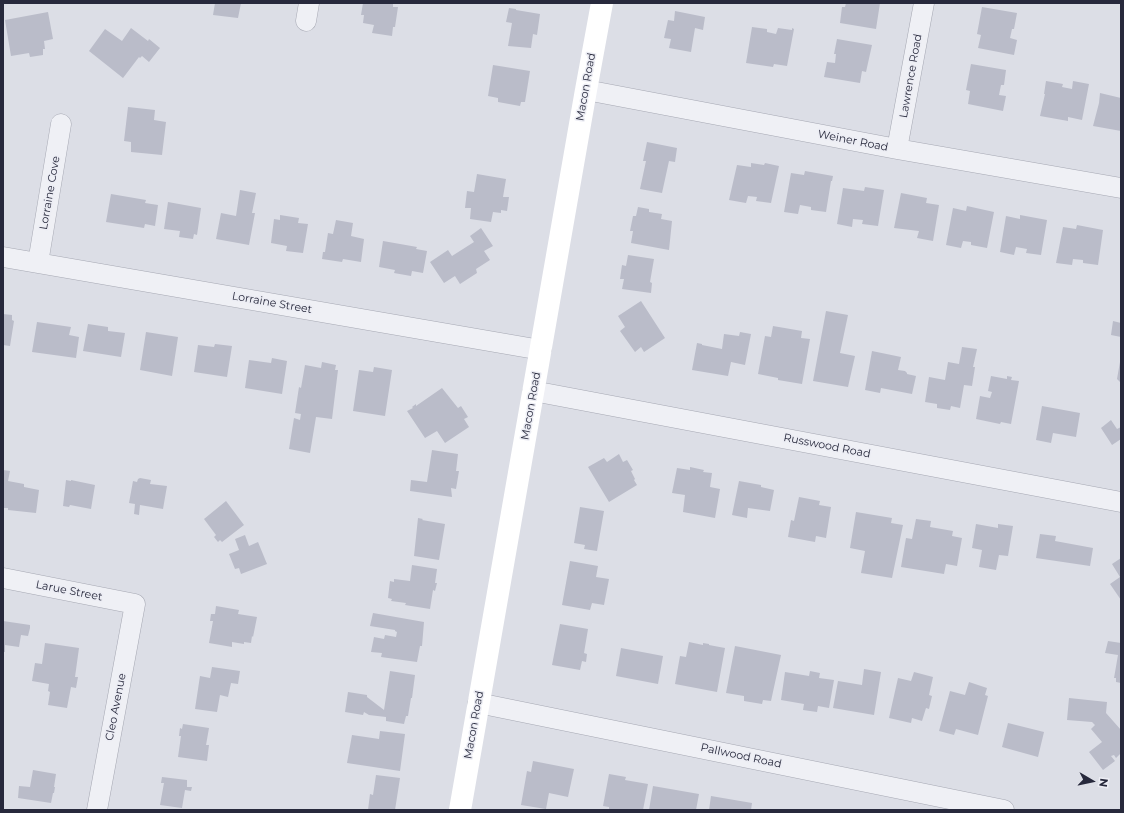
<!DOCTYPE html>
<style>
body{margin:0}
#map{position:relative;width:1124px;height:813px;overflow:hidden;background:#dcdee6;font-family:Montserrat,sans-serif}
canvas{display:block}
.frame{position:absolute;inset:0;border:4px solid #27293c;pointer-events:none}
.north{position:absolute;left:1072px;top:761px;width:40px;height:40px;-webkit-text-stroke:3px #ecedf4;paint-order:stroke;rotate:99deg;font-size:11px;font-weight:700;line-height:16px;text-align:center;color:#27293c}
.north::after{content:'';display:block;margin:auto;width:14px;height:18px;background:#27293c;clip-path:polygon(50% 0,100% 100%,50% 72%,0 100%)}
</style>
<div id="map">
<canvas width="1124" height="813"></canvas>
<div class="frame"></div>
<div class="north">N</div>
</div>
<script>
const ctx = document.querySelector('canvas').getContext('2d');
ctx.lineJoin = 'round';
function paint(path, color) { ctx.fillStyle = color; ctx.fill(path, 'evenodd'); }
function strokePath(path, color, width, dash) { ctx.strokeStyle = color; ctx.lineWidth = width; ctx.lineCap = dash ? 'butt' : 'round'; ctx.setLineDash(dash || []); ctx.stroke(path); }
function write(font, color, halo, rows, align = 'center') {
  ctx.font = font + ' Montserrat,sans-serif'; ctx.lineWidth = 3; ctx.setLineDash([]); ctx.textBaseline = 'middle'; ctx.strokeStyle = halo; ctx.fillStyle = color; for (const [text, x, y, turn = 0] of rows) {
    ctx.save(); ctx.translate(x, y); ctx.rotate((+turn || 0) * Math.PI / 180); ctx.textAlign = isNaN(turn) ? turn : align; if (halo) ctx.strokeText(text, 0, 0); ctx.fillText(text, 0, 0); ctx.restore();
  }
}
paint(new Path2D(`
 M 215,3 L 241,3 L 238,18 L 213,15 Z
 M 363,3 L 393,3 L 393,7 L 398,7 L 395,27 L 393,27 L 392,36 L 372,33 L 374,25 L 363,23 L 364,15 L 361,15 Z
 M 846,3 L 880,3 L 876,29 L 840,23 L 842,7 L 845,7 Z
 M 982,7 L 1017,13 L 1014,29 L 1012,29 L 1010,38 L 1017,40 L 1014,55 L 978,48 L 981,35 L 977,34 Z
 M 509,8 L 516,9 L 516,10 L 540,14 L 537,35 L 533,34 L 531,48 L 508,46 L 512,23 L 506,22 Z
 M 675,11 L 705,17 L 703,30 L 695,28 L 691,52 L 669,48 L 671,39 L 664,38 L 668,20 L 674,21 Z
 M 48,12 L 53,39 L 44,41 L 45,49 L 43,49 L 43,55 L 30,57 L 29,53 L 11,56 L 5,20 Z
 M 752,27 L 767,29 L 767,32 L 776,34 L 778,28 L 792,30 L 792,28 L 794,29 L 787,66 L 774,64 L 773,67 L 746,63 Z
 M 131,28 L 148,41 L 149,39 L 160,48 L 149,62 L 142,56 L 140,58 L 139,57 L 123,78 L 89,51 L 105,29 L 122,41 Z
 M 837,39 L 872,45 L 866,72 L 862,71 L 860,83 L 824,77 L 827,62 L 835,63 L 836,54 L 834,54 Z
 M 971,64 L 1006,70 L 1004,85 L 1001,85 L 999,95 L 1006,96 L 1003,111 L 968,104 L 970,91 L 966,90 Z
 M 493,65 L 530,71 L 525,102 L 521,102 L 520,106 L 498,102 L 498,98 L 488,96 Z
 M 1046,81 L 1063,84 L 1062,87 L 1072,89 L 1073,81 L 1089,84 L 1082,120 L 1068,117 L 1068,121 L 1040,116 L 1045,94 L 1044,94 Z
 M 1100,93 L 1121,98 L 1121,131 L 1093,126 L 1099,103 Z
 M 128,107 L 155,110 L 154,120 L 166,122 L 162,155 L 131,152 L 131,142 L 124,141 Z
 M 647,142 L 677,148 L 675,162 L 669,161 L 662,193 L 640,189 L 646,161 L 643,161 Z
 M 751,163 L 764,165 L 765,163 L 779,166 L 771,203 L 756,201 L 757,197 L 748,196 L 746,203 L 729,200 L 737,165 L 751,167 Z
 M 805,171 L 833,176 L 832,181 L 831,181 L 826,212 L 811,210 L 811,207 L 800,205 L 798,214 L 784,212 L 791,173 L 804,175 Z
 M 477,174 L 506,179 L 503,197 L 509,197 L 507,211 L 501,210 L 501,213 L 493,212 L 491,222 L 470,219 L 471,208 L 465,208 L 467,191 L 474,192 Z
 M 865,187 L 884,190 L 878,226 L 862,224 L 863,220 L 853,219 L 852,227 L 837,224 L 843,188 L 864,191 Z
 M 240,190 L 256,193 L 252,213 L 255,213 L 249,245 L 216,239 L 221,213 L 236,216 Z
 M 901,193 L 927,198 L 926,203 L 939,205 L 933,241 L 917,238 L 919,231 L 894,228 Z
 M 111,194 L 146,200 L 145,203 L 158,205 L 155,226 L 145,224 L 144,228 L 106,222 Z
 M 168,202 L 201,208 L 197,235 L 194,234 L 193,239 L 179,237 L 180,231 L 164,229 Z
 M 967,206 L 994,212 L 987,248 L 971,245 L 971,242 L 963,241 L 961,248 L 946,245 L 953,208 L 966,211 Z
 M 638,207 L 649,209 L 649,212 L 662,214 L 661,219 L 672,221 L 669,250 L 631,243 L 633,231 L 630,231 L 633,216 L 636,216 Z
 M 280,215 L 299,218 L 298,223 L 308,224 L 303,253 L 286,251 L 287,246 L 271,243 L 274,219 L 280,220 Z
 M 1020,215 L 1047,220 L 1041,255 L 1026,253 L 1027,249 L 1016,247 L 1014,255 L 1000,252 L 1006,216 L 1020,219 Z
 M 336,220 L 353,223 L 351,236 L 364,239 L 361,262 L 343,259 L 342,262 L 322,259 L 323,252 L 325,252 L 328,233 L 333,234 Z
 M 1077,225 L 1103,230 L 1098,265 L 1083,263 L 1083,260 L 1073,259 L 1072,265 L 1056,263 L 1063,227 L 1076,229 Z
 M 481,228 L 493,246 L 484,251 L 490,260 L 476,269 L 477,273 L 460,284 L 455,276 L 444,283 L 430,262 L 448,250 L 452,256 L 474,242 L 470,236 Z
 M 383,241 L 417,247 L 416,249 L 427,251 L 423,273 L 412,271 L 411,276 L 394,273 L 395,270 L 379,267 Z
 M 628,255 L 654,259 L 650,282 L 652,283 L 651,293 L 622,289 L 624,279 L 620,279 L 622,265 L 626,266 Z
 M 641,301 L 665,338 L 644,352 L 641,347 L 635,352 L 620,331 L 625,327 L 618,316 Z
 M 826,311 L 848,315 L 840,353 L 855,356 L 848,387 L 813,381 Z
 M 3,314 L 12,315 L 12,320 L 14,321 L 10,346 L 3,345 Z
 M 1113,321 L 1121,323 L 1121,337 L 1111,335 Z
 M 37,322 L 71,327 L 69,335 L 79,337 L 76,358 L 32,352 Z
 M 88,324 L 108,327 L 108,331 L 125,333 L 121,357 L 83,351 Z
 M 773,326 L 802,331 L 801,338 L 810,339 L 802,384 L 778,380 L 778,378 L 758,374 L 765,336 L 771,337 Z
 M 146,332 L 178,337 L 172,376 L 140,370 Z
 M 740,332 L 751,334 L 745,365 L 731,362 L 728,376 L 692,370 L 697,343 L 702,344 L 702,345 L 722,349 L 724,334 L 739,336 Z
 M 215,344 L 232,346 L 227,377 L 194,372 L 198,345 L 214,347 Z
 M 962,347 L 977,349 L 973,367 L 975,367 L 972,386 L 964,385 L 960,408 L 951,406 L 950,410 L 937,408 L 937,404 L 925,402 L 929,377 L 945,380 L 948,362 L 959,364 Z
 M 872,351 L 901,357 L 898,370 L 905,371 L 907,373 L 907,374 L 916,376 L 912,394 L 881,388 L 880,393 L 865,390 Z
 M 272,358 L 287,361 L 282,394 L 245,388 L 249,360 L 271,363 Z
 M 322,362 L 336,365 L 335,370 L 338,370 L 332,419 L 316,417 L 310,453 L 289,449 L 294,418 L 300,420 L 301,414 L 295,413 L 299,387 L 301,388 L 305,365 L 321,368 Z
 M 1120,362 L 1121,362 L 1121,383 L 1117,379 Z
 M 374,367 L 392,370 L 385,416 L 353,411 L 359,370 L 373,372 Z
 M 991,376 L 1007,379 L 1007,376 L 1012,377 L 1011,380 L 1019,381 L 1011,424 L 1001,422 L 1000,424 L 976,419 L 980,396 L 990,398 L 992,392 L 988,391 Z
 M 442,388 L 458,408 L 461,406 L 468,417 L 464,419 L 469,427 L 445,443 L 437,431 L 425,438 L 407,411 L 413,408 L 412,407 L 416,404 L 416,406 Z
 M 1042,406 L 1080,413 L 1076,437 L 1053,433 L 1051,443 L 1036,440 Z
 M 1111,420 L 1117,429 L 1121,427 L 1121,439 L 1112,445 L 1101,428 Z
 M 432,450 L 458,454 L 456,471 L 459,471 L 456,489 L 451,488 L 452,497 L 410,491 L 411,480 L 427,482 Z
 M 619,454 L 623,462 L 627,460 L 633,470 L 631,471 L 635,479 L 634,480 L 637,485 L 609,502 L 588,467 L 604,458 L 607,462 Z
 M 690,467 L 704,470 L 703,472 L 712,473 L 710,487 L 720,489 L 715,518 L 683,512 L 685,495 L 672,493 L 677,468 L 690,470 Z
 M 3,470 L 10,471 L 8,481 L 24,484 L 24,487 L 39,490 L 36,513 L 8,510 L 8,508 L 3,508 L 4,501 L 3,500 Z
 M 140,478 L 151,480 L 150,484 L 167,486 L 163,509 L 140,505 L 139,515 L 134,514 L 135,504 L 129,503 L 133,481 L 137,482 L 138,479 Z
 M 66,480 L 71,481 L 71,480 L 95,485 L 91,509 L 70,505 L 69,507 L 63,506 Z
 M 739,481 L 761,485 L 761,487 L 774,490 L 770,511 L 748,508 L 747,518 L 732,515 Z
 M 799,497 L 820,501 L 819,505 L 831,507 L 826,538 L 816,536 L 815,542 L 788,537 L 791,520 L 794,521 Z
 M 226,501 L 244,525 L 222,542 L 220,540 L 218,542 L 214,537 L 216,535 L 204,519 Z
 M 580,507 L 604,511 L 597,551 L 584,549 L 585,545 L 574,543 Z
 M 856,512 L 892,518 L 891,523 L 903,525 L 892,578 L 861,573 L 865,551 L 850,548 Z
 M 418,518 L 423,519 L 422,520 L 445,524 L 439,560 L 414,556 Z
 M 916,519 L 931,521 L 930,527 L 953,531 L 952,536 L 962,538 L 957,566 L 946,564 L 944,574 L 901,567 L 906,538 L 912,539 Z
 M 976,524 L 998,528 L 998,524 L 1013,526 L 1008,556 L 999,555 L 996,570 L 979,567 L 982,550 L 972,548 Z
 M 1040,534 L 1056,536 L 1055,541 L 1093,548 L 1090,566 L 1036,558 Z
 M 245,535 L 249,546 L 258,542 L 267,564 L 241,574 L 239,568 L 235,569 L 229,554 L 239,550 L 235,539 Z
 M 1121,558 L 1121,600 L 1110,584 L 1120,577 L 1112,564 Z
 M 570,561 L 598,566 L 596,577 L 609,579 L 604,605 L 592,603 L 590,610 L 562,605 Z
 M 412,565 L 437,569 L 435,583 L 437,583 L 435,591 L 433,590 L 430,609 L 405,605 L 406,603 L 391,601 L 392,599 L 388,598 L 390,581 L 394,582 L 394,579 L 410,581 Z
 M 216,606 L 239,610 L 238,614 L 257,617 L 253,637 L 252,636 L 251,643 L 244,642 L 244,644 L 232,642 L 232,647 L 209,643 L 213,621 L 210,621 L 211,614 L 215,614 Z
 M 373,613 L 424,622 L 422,646 L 420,646 L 417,662 L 381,657 L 382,653 L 371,652 L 374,637 L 384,639 L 385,635 L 396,637 L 397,632 L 395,631 L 395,630 L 370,626 Z
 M 3,621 L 30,625 L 30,628 L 28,636 L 21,635 L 19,647 L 5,645 L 5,652 L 3,652 Z
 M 560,624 L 588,629 L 584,653 L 587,654 L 586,662 L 582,661 L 580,670 L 552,665 Z
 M 1108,641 L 1121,643 L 1121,683 L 1116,682 L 1116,678 L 1114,678 L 1118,655 L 1105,653 Z
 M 689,642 L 703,645 L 703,643 L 709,644 L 709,645 L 725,648 L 717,692 L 675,684 L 680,656 L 686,657 Z
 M 45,643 L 79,648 L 75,677 L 78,677 L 76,688 L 71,687 L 67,708 L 48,705 L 50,692 L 48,691 L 49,684 L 32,681 L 35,663 L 42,664 Z
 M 735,646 L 781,655 L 771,701 L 763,700 L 762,704 L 744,701 L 744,696 L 726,693 Z
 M 621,648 L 663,656 L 658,684 L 616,676 Z
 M 212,667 L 240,671 L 238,684 L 231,683 L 228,697 L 220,695 L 217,712 L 195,709 L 200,676 L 210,678 Z
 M 864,669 L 881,672 L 874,715 L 833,708 L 838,681 L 862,685 Z
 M 390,671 L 415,675 L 412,698 L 411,698 L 408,716 L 406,716 L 404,724 L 386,721 L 386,717 L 369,715 L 364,712 L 363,715 L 345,712 L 348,692 L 367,695 L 367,697 L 384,710 Z
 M 810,671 L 820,673 L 819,678 L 834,680 L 829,708 L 818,706 L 817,712 L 803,710 L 804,704 L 781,700 L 785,672 L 809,676 Z
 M 914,672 L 933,677 L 929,695 L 932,696 L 929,709 L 926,708 L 922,721 L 912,718 L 911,723 L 889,718 L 898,678 L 911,681 Z
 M 969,682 L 987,688 L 985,695 L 988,696 L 978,735 L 956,729 L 954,735 L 939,731 L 950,691 L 965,695 Z
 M 1069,698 L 1107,702 L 1106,713 L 1121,730 L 1121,749 L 1120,750 L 1121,753 L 1116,758 L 1114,755 L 1111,756 L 1115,761 L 1103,770 L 1089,752 L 1102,742 L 1091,729 L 1095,725 L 1092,722 L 1067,720 Z
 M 1008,723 L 1044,732 L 1038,757 L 1002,747 Z
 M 183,724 L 209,728 L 206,745 L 209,745 L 207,761 L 178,757 L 181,736 L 179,736 L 180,728 L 182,729 Z
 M 380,731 L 405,734 L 400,771 L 347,763 L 352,735 L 379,739 Z
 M 533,761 L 574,769 L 568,797 L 549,793 L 546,809 L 521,805 L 527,771 L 531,772 Z
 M 33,770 L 56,774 L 54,787 L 55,787 L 54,793 L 53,793 L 51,803 L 18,798 L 19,786 L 30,787 Z
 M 609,774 L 626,777 L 625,780 L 648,784 L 643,810 L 609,810 L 609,807 L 603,806 Z
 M 376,775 L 400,778 L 395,810 L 368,810 L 370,794 L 373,795 Z
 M 162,777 L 187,780 L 187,787 L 192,787 L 191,791 L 185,790 L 182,808 L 160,805 L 164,783 L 161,783 Z
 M 653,786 L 699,794 L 696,810 L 649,810 Z
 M 711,796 L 752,803 L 751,810 L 709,810 Z`), '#babcc9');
const minor = new Path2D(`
 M 306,21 L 309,3
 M 586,90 L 897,149 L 1121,188
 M 897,149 L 924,3
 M 3,257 L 541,350
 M 38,263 L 61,124
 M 533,391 L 1121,502
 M 3,578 L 135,604 L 97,810
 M 478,703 L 1004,810`);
strokePath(minor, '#a6a8b3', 21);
strokePath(minor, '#eff0f5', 20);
strokePath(new Path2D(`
 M 460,810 L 586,90 L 602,3`), '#fff', 22);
write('11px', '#27293c', '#ecedf4', [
 ["Lawrence Road",911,76,-80],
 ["Macon Road",586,87,-80],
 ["Weiner Road",853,141,11],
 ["Lorraine Cove",50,193,-80],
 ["Lorraine Street",272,303,10],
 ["Macon Road",531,406,-80],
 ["Russwood Road",827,446,11],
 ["Larue Street",69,591,11],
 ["Cleo Avenue",116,707,-79],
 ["Macon Road",474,725,-80],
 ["Pallwood Road",741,756,12]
]);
</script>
